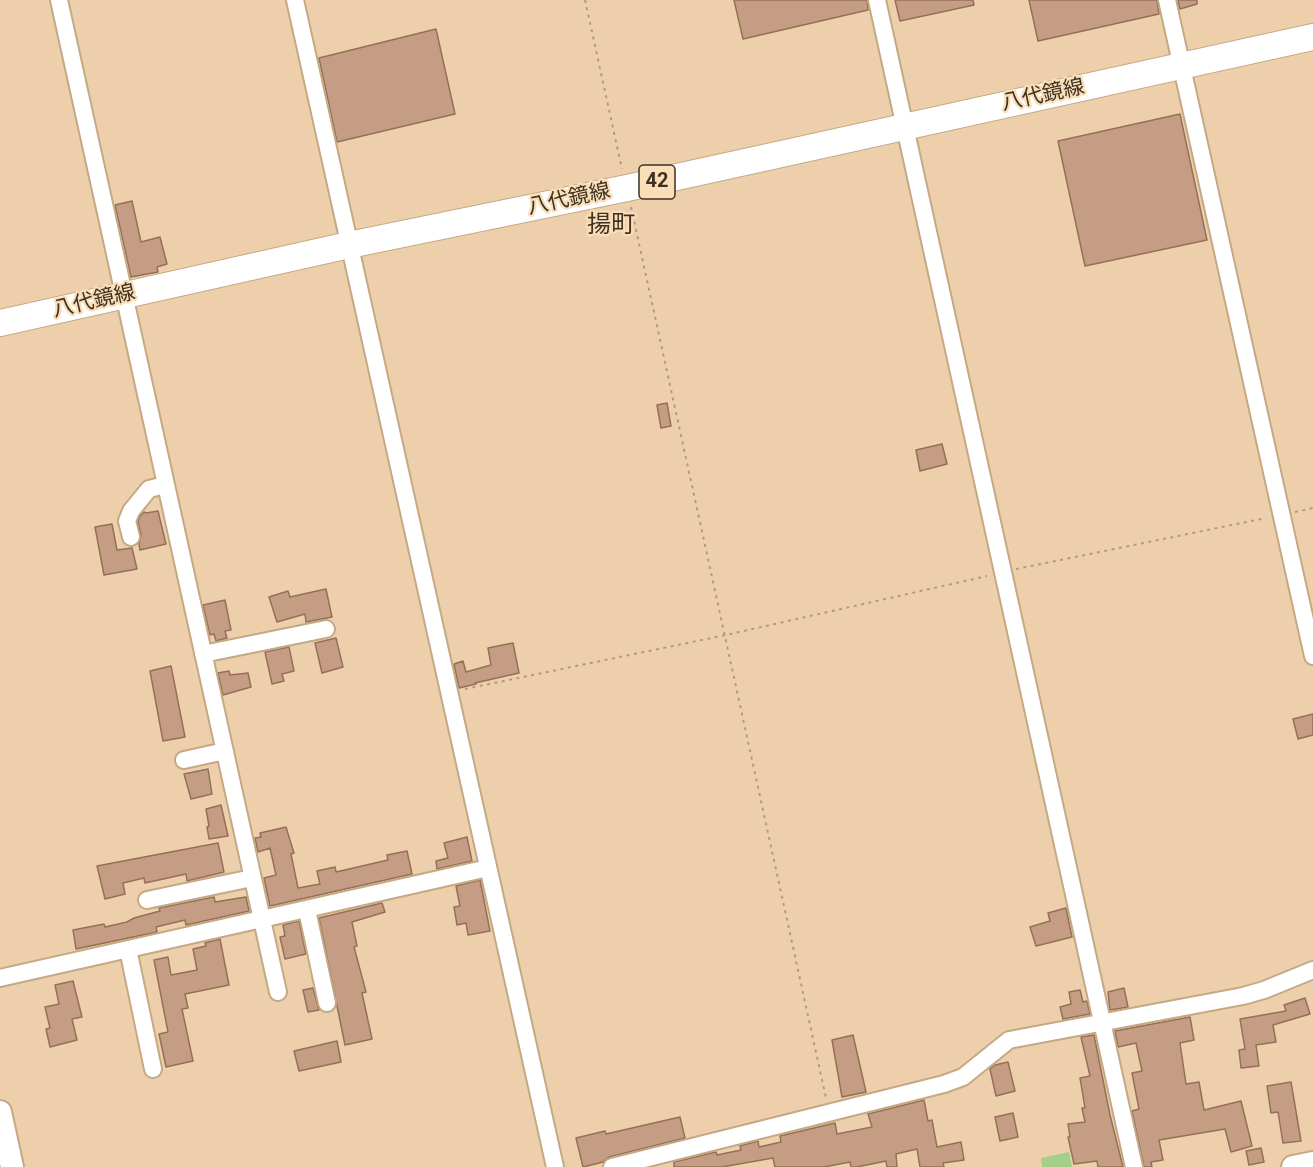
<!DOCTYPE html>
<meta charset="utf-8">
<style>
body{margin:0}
canvas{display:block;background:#edd0ab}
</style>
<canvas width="1313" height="1167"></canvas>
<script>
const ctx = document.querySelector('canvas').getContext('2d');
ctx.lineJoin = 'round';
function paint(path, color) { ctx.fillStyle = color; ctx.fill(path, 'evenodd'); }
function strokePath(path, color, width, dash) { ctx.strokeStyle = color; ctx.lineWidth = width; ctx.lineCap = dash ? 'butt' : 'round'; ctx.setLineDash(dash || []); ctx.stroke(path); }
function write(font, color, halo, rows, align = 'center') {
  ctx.font = font + ' Roboto,"Noto Sans JP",sans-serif'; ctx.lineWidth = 4.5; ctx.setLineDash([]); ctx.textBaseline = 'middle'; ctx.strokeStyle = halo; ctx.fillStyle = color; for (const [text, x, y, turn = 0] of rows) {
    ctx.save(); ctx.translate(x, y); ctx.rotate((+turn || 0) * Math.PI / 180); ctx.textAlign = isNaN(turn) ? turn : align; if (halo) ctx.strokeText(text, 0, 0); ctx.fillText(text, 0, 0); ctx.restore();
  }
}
paint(new Path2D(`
 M 1069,1152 L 1072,1167 L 1042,1167 L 1041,1158 Z`), '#a3cf89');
const building = new Path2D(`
 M 734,0 L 867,0 L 868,10 L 743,39 Z
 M 895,0 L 973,0 L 974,5 L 900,21 Z
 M 1029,0 L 1157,0 L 1159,14 L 1038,41 Z
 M 1178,0 L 1197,0 L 1197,4 L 1180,9 Z
 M 436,29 L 455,114 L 337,142 L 319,58 Z
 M 1180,114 L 1207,240 L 1085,266 L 1058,141 Z
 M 132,201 L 141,242 L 160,237 L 167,264 L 157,267 L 158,272 L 131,277 L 115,205 Z
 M 667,403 L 671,426 L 661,428 L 657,405 Z
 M 942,444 L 947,464 L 920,471 L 916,450 Z
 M 158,511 L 166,544 L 140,550 L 139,544 L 141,535 L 138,522 L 140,516 L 144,512 L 146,513 Z
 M 112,524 L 117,550 L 132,548 L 137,569 L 104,575 L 95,527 Z
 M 326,589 L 332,617 L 306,622 L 305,614 L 277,622 L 269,597 L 288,591 L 290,597 Z
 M 225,600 L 231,630 L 225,631 L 227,638 L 216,641 L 214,634 L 210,635 L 203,605 Z
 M 336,638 L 343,667 L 322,673 L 315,643 Z
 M 513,643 L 519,673 L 475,683 L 476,684 L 459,688 L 454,664 L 463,661 L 466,672 L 491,665 L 488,648 Z
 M 289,647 L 294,671 L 282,674 L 284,681 L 272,684 L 265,652 Z
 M 171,666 L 185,737 L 163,741 L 150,671 Z
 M 229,671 L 230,675 L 248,673 L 251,687 L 223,695 L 218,673 Z
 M 1313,714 L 1313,735 L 1298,739 L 1293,719 Z
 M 208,769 L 212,794 L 191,799 L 184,774 Z
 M 221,805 L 228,836 L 209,839 L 207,827 L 209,826 L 206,809 Z
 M 286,827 L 294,853 L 291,854 L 298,888 L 320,884 L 317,871 L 335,867 L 336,872 L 388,860 L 387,855 L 407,851 L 412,874 L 270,906 L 264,878 L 276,875 L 270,848 L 258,852 L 255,838 L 261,837 L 260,833 Z
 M 467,837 L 472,861 L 437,869 L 436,861 L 448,858 L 444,843 Z
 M 218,843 L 224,872 L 187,881 L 186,874 L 145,883 L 144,878 L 123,883 L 125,894 L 105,899 L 97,866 Z
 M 480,880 L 490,931 L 468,935 L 466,923 L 457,925 L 454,907 L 460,906 L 456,886 Z
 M 214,897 L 215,902 L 246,897 L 249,911 L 186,925 L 185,920 L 156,927 L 157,932 L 76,949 L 73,930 L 104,924 L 105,927 L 127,922 L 134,918 L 160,911 L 159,908 Z
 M 382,903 L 385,912 L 352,922 L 357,946 L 354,947 L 366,992 L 362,993 L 372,1039 L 345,1045 L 319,918 Z
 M 1066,908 L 1072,937 L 1036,946 L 1030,927 L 1050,921 L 1048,913 Z
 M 299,921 L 306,954 L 285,959 L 280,937 L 285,936 L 283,925 Z
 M 220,939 L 229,985 L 185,994 L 188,1008 L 182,1009 L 193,1061 L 166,1067 L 159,1034 L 168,1032 L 154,960 L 168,957 L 171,975 L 197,970 L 193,949 L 206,946 L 205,943 Z
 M 73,981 L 82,1017 L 72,1019 L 77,1040 L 50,1047 L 46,1029 L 50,1028 L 45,1007 L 59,1004 L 55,985 Z
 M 313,988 L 319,1010 L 308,1012 L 303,990 Z
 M 1124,988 L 1128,1007 L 1110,1010 L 1108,992 Z
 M 1080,990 L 1083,1002 L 1087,1001 L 1090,1014 L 1063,1019 L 1060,1007 L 1071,1004 L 1069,992 Z
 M 1305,998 L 1310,1014 L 1273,1025 L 1276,1042 L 1256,1045 L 1259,1066 L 1241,1068 L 1239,1050 L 1245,1049 L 1240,1019 L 1286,1011 L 1284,1005 Z
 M 1190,1017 L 1194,1040 L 1180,1043 L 1186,1084 L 1199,1082 L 1204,1110 L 1241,1101 L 1252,1146 L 1231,1152 L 1225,1129 L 1159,1140 L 1163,1160 L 1151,1162 L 1152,1167 L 1144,1167 L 1132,1111 L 1139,1109 L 1132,1073 L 1142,1071 L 1136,1043 L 1118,1047 L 1115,1031 Z
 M 853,1035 L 866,1092 L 842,1097 L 832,1040 Z
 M 1094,1035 L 1110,1115 L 1123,1167 L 1098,1167 L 1097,1161 L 1074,1164 L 1068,1137 L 1070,1137 L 1068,1124 L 1085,1122 L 1082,1108 L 1085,1108 L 1080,1078 L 1090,1076 L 1081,1037 Z
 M 337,1041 L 341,1062 L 299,1071 L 294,1051 Z
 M 1008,1062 L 1015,1091 L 996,1096 L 990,1069 L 995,1065 Z
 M 1291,1082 L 1301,1141 L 1283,1143 L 1278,1112 L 1271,1113 L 1267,1086 Z
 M 924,1100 L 928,1121 L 932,1120 L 937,1147 L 961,1142 L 964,1160 L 943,1163 L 944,1167 L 920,1167 L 917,1149 L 896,1154 L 897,1167 L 887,1167 L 886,1161 L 857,1167 L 851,1167 L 850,1162 L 824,1167 L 775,1167 L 773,1158 L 722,1167 L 674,1167 L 674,1162 L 716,1152 L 717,1155 L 741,1150 L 740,1146 L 758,1141 L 759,1147 L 781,1142 L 780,1136 L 835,1123 L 837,1134 L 872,1127 L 868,1114 Z
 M 1013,1113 L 1018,1137 L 1000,1141 L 995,1117 Z
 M 680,1117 L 685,1138 L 609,1157 L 603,1162 L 583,1167 L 576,1138 L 605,1131 L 606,1134 Z
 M 1261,1148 L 1264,1162 L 1249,1165 L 1246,1151 Z`);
paint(building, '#c59d84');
strokePath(building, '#957057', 1.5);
const street = new Path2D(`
 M 59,0 L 278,992
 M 295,0 L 555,1167
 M 877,0 L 1134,1167
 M 1167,0 L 1313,656
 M 131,537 L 127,521 L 131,511 L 149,489 L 165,485
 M 203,654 L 326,629
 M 184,760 L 225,751
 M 147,900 L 252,878
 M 307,910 L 327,1003
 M 128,949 L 153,1069
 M 0,978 L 488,868
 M 612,1167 L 944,1084 L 963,1077 L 1009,1040 L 1243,996 L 1264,990 L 1313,970`);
const secondary = new Path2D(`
 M 0,1112 L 12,1167
 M 1293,1167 L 1313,1163`);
const primary = new Path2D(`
 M 0,323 L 349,245 L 627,188 L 1313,37`);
strokePath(street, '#c5a985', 20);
strokePath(secondary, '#c5a985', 26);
strokePath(primary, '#c5a985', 28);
strokePath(new Path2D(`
 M 585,0 L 622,169
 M 631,207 L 826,1098
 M 1295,512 L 1313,508
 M 1016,569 L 1266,518
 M 465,689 L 726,635 L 987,576`), '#b29b7d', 2, [3, 4.5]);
strokePath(street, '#fff', 16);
strokePath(secondary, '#fff', 22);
strokePath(primary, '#fff', 26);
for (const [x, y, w] of [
 [657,182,36]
]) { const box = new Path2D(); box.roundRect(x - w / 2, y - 17, w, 34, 4.5); ctx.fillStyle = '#fadeb8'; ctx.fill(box); strokePath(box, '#3c3122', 1.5); }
write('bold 20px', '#3c3122', null, [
 ["42",657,182]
]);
write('21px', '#3c3122', '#fadeb8', [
 ["八代鏡線",1043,96,-12],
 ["八代鏡線",569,200,-12],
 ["八代鏡線",94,302,-13]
]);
write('24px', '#3c3122', '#fadeb8', [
 ["揚町",611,226]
]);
</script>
